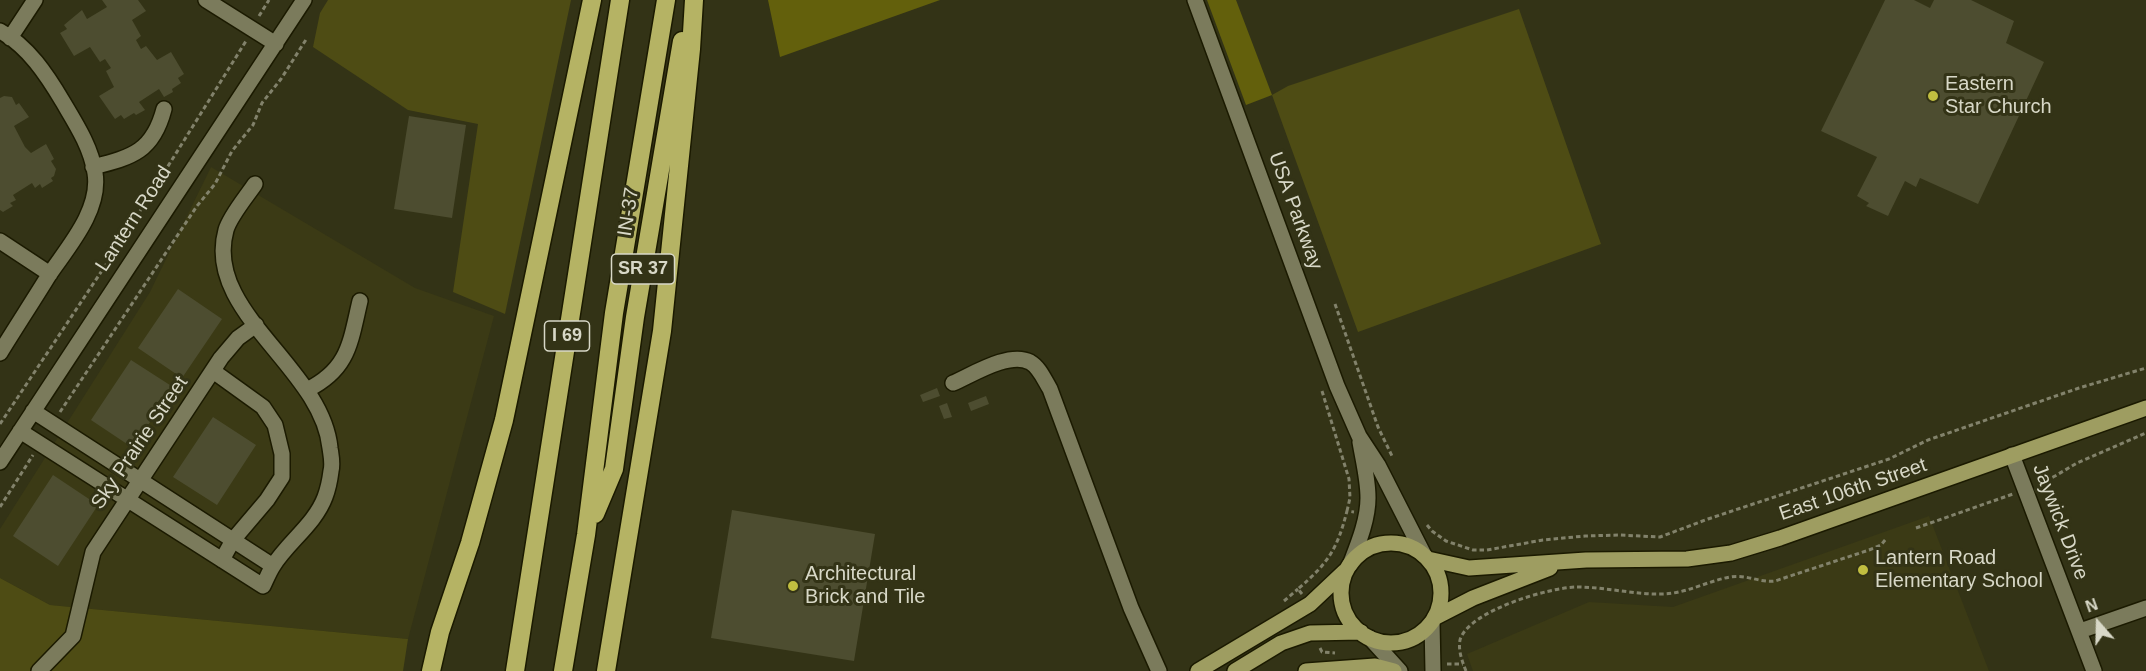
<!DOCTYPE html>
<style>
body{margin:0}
#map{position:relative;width:2146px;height:671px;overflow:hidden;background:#333316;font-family:Helvetica,sans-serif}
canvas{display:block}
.north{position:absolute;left:2068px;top:593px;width:60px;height:60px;-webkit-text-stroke:4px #333316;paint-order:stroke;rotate:340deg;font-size:16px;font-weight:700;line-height:24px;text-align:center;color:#d8d8c7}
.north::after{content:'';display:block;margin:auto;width:21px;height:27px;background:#d8d8c7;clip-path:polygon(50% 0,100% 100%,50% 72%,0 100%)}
</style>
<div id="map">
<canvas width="2146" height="671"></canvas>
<div class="north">N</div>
</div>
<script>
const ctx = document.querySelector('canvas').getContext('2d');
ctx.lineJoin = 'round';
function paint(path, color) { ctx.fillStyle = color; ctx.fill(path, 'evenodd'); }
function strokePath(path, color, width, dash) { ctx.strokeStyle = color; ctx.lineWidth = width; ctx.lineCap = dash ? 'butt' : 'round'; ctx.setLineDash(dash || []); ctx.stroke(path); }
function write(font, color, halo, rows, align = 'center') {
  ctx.font = font + ' Helvetica,sans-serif'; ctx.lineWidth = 6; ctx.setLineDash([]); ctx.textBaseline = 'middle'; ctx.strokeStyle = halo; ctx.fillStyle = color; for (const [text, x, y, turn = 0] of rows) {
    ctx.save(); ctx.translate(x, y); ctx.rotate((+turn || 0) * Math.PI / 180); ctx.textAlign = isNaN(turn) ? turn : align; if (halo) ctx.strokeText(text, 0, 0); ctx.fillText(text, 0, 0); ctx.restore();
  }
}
paint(new Path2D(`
 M 211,167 L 415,288 L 494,316 L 408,639 L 50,605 L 0,578 L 0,529 L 150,292 Z
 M 1929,516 L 1989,671 L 1473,671 L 1467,654 L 1589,602 L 1673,607 Z`), '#3b3a15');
paint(new Path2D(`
 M 328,0 L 571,0 L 505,314 L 453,292 L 478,124 L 408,110 L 313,47 L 320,13 Z
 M 1519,9 L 1601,244 L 1358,332 L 1272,95 L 1288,86 Z
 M 0,578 L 50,605 L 408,639 L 403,671 L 0,671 Z`), '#4e4c14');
paint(new Path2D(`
 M 768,0 L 940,0 L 780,57 Z
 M 1207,0 L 1236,0 L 1272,95 L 1246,105 Z`), '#63600c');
paint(new Path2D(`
 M 102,0 L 138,0 L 146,11 L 132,20 L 141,36 L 136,40 L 141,49 L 146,46 L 157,60 L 171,52 L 184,74 L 178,78 L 181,83 L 172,89 L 173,92 L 164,97 L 159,89 L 139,102 L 145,110 L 136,115 L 134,113 L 124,119 L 121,115 L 115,119 L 99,96 L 114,87 L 106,71 L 111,68 L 105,59 L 100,62 L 90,47 L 74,56 L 60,33 L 67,29 L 64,25 L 82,10 L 87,19 L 107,7 Z
 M 1885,0 L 1914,0 L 1930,8 L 1934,0 L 1971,0 L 2014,21 L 2006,43 L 2044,62 L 1978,204 L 1920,178 L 1916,187 L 1905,181 L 1888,216 L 1866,206 L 1869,203 L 1857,196 L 1877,157 L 1821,131 Z
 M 4,96 L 12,97 L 16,105 L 19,103 L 29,117 L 14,126 L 25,147 L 31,153 L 46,144 L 54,159 L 51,161 L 56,169 L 54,176 L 51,178 L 53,181 L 42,188 L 40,184 L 35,188 L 32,183 L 13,195 L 16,200 L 10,203 L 13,206 L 3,212 L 0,210 L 0,98 Z
 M 409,116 L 466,125 L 452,218 L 394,209 Z
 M 178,289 L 222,319 L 182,378 L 138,348 Z
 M 131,360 L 173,387 L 133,448 L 91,420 Z
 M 937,388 L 940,396 L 923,402 L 920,395 Z
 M 986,396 L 989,404 L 971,411 L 968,403 Z
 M 947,403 L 952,417 L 944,419 L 939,406 Z
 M 213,417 L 256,445 L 217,505 L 173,477 Z
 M 53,475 L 98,505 L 58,566 L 13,536 Z
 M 732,510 L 875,534 L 854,661 L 711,638 Z`), '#4d4d30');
const minor = new Path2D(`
 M 206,0 L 276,44
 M 1195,0 L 1337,386 L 1359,436 L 1378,465 L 1424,555
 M 0,31 C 28,46 47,75 63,102 C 76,124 91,147 95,173 C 101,210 68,247 49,275 C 33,301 16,327 0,353
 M 10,38 L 35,0
 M 93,167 C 133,157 153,151 164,109
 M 0,241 L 50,274
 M 213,371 L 263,407 L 275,425 L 282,454 L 282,477 L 267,500 L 233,540 L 222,560
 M 953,383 C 972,375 1009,351 1030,362 C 1039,367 1044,379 1050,389 L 1131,608 L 1159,671
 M 307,390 C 349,369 350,343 360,301
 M 33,411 L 273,566
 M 20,431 L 263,586 C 266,580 269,572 273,566 C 288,542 315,524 325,497 C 328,489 330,479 331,471 C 333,463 331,455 330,448 C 322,367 203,312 226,230 C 230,216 247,196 255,184
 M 2012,455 L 2094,671
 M 0,462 L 304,0
 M 1350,565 C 1358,544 1368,520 1368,498 C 1368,479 1363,460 1360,442
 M 1432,622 L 1433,671
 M 2080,631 L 2146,608
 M 1370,638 L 1400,671
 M 39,671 L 73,636 L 93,552 L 221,358 L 238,338 L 256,325`);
const major = new Path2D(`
 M1341 593a50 50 0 1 1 100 0a50 50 0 1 1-100 0Z
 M 1428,559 L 1469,568 L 1586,560 L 1687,559 L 1731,553 L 1780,538 L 2146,408
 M 1434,618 L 1473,598 L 1550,568
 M 1198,671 L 1310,604 L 1345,571
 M 1235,671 L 1281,643 L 1310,633 L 1361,632
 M 1306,671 L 1375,666 L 1394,671`);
const highway = new Path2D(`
 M 595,514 L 614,469 L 635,317 L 682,41
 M 431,671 L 440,632 L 470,543 L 504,420 L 592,0
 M 515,671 L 620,0
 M 563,671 L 586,535 L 614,313 L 666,0
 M 606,671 L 662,331 L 691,49 L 694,0`);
strokePath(minor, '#1b1a00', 18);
strokePath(major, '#1b1a00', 18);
strokePath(highway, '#1b1a00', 21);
strokePath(new Path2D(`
 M 259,16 L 269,0
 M 1335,304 L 1378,427 L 1393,458
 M 1322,391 L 1349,479 L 1350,498 L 1347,511
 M 60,412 L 197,206 L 215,184 L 232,151 L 253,125 L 262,103 L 281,79 L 307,38
 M 0,424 L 117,248 L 246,41
 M 2039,484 L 2055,476 L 2077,463 L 2146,433
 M 0,507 L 33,455
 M 1427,525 L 1432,531 L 1446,541 L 1473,550 L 1487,550 L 1543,540 L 1585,536 L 1619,535 L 1660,537 L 1708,519 L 1889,459 L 1928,440 L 2079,388 L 2146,368
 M 1916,528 L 2013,494
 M 1302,594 L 1298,589 C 1328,563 1337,550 1347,511 L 1354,512
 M 1284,601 L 1298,589
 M 1320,648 L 1322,652 L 1335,653
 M 1447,664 L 1463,664
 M 1466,671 C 1462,661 1458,650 1460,640 C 1468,611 1550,587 1577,587 C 1606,587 1635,595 1664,594 C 1687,593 1708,581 1730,577 C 1746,574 1760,583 1775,581 L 1869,550 L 1881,545 L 1886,539`), '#82826b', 3, [4.5, 3]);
strokePath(minor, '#7b7b5c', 15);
strokePath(major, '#9e9d61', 15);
strokePath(highway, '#b5b364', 18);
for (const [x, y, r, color] of [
 [1933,96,6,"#c1be40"],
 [1863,570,6,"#c1be40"],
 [793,586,6,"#c1be40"]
]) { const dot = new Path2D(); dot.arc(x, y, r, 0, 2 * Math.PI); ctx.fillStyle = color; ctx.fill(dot); strokePath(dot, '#333316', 2); }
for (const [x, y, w] of [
 [643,269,63],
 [567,336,45]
]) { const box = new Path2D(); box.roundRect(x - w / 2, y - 15, w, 30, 4.5); ctx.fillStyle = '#333316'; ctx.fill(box); strokePath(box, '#d8d8c7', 1.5); }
write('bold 18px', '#d8d8c7', null, [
 ["SR 37",643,269],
 ["I 69",567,336]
]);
write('20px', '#d8d8c7', '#333316', [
 ["Eastern",1945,84],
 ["Star Church",1945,107],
 ["Lantern Road",1875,558],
 ["Elementary School",1875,581],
 ["Architectural",805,574],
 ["Brick and Tile",805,597]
], 'left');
write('20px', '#d8d8c7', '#333316', [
 ["USA Parkway",1295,211,70],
 ["IN-37",629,212,-81],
 ["Lantern Road",134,219,-57],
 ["Sky Prairie Street",140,443,-56],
 ["East 106th Street",1853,490,-19],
 ["Jaywick Drive",2060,522,69]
]);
</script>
